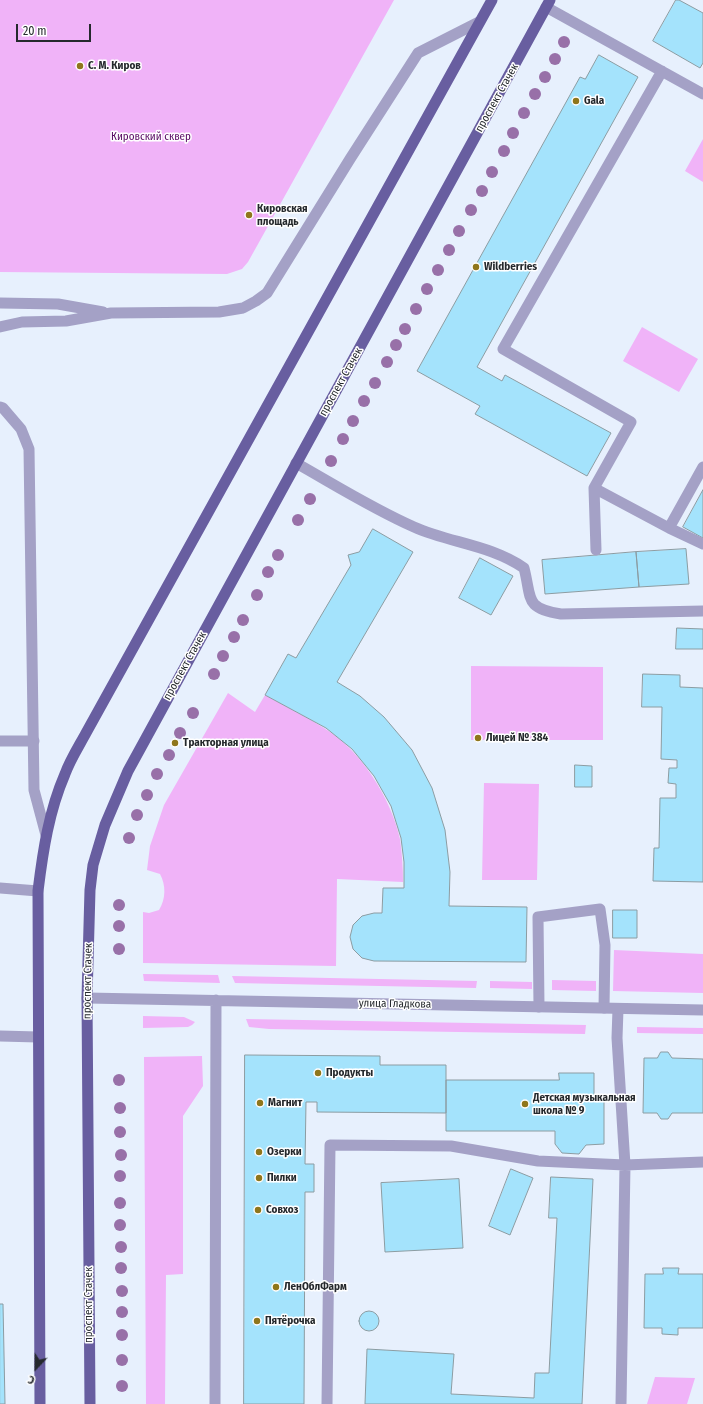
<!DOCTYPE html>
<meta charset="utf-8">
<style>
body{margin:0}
#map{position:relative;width:703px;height:1404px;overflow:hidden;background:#e7f0fd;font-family:"Fira Sans Condensed",sans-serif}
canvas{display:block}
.north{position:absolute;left:16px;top:1348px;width:40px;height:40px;-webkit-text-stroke:3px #fff;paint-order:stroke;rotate:202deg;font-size:11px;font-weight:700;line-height:16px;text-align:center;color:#25292d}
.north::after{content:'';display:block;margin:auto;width:14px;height:18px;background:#25292d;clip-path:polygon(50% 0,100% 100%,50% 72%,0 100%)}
.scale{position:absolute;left:16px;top:24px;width:75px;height:18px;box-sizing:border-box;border:2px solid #25292d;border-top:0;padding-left:5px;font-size:12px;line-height:14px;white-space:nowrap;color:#25292d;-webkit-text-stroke:3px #fff;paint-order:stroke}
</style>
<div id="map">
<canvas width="703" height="1404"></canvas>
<div class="north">С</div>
<div class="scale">20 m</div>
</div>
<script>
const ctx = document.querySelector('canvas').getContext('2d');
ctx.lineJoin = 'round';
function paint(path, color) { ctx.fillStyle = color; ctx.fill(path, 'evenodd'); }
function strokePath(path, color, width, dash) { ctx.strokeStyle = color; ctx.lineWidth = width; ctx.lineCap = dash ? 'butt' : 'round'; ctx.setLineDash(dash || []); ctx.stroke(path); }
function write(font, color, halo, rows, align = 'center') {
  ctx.font = font + ' "Fira Sans Condensed",sans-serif'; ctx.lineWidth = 3; ctx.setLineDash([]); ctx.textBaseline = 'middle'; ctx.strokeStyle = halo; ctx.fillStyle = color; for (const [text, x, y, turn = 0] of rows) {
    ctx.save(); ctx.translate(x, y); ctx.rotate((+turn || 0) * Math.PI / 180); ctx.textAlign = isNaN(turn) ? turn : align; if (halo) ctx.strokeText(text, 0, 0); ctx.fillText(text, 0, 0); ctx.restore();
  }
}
paint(new Path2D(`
 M 0,0 L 394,0 L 248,262 L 242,269 L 227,274 L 0,272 Z
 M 703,139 L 703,182 L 685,171 Z
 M 642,327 L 698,359 L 679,392 L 623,361 Z
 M 471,666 L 603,667 L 603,740 L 471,740 Z
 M 228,693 L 255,712 L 265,695 C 285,706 305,716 324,728 C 361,750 391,798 400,839 C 402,853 403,868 403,882 L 337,879 L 336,966 L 143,963 L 143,912 L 149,913 L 159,910 C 166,899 166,885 160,874 L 147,870 L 150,846 L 164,805 Z
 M 484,783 L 539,784 L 537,880 L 482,880 Z
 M 614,950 L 703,954 L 703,993 L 613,991 Z
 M 143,974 L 218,975 L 220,983 L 144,981 Z
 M 232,976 L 477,981 L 476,988 L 235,983 Z
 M 552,980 L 596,981 L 596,991 L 552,990 Z
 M 490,981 L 532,982 L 532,989 L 490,988 Z
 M 143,1016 L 184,1017 L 195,1022 L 192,1025 L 188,1027 L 143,1028 Z
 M 246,1019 L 586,1025 L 585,1034 L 269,1029 L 249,1027 Z
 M 637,1027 L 703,1028 L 703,1034 L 637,1033 Z
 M 202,1056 L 203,1086 L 183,1116 L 183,1274 L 166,1275 L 165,1404 L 146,1404 L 144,1057 Z
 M 655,1377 L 695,1378 L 687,1404 L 647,1404 Z`), '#f0b3f8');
const building = new Path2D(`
 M 676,0 L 679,0 L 703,13 L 703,63 L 700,68 L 653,41 Z
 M 599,55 L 638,77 L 477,367 L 502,381 L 505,375 L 611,433 L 587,476 L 475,414 L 480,406 L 417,371 L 580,77 L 585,79 Z
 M 703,490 L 703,538 L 683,527 Z
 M 373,529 L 413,552 L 337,682 L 360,696 L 384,717 L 412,750 L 432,788 L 445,830 L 450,872 L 449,906 L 527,907 L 526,962 L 374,961 L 362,958 L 353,949 L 350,937 L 353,925 L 362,916 L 374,913 L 382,913 L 383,888 L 404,888 L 404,862 L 401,838 L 391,806 L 374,776 L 352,749 L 326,728 L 265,695 L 288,654 L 296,658 L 351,565 L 348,555 L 359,552 Z
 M 686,549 L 689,584 L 639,587 L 636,552 Z
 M 636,552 L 639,587 L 545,594 L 542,560 Z
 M 480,558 L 513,576 L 491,615 L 459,598 Z
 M 677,628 L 703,629 L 703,649 L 676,649 Z
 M 643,674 L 680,675 L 680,687 L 703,688 L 703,882 L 653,881 L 654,848 L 659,848 L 660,798 L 676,798 L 676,784 L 668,783 L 669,768 L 677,768 L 677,760 L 661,759 L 662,707 L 642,707 Z
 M 575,765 L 592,766 L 592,787 L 575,787 Z
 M 613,910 L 637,910 L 637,938 L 613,938 Z
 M 661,1052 L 668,1052 L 672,1058 L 703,1059 L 703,1113 L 672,1113 L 668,1119 L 661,1119 L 657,1113 L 643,1113 L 644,1058 L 657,1058 Z
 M 245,1055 L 380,1056 L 380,1065 L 446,1065 L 446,1113 L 317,1112 L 317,1102 L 306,1102 L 305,1164 L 314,1164 L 314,1192 L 305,1192 L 304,1404 L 244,1404 Z
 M 559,1073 L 594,1073 L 594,1095 L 604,1095 L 604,1144 L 586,1145 L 579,1154 L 562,1153 L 555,1144 L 555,1131 L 446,1131 L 446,1080 L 559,1080 Z
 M 511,1169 L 533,1178 L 510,1235 L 489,1226 Z
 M 551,1177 L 593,1179 L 582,1404 L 365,1404 L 367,1349 L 454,1354 L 451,1394 L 534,1398 L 535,1373 L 549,1373 L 557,1218 L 549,1218 Z
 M 459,1179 L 463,1248 L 385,1252 L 381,1183 Z
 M 663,1268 L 679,1268 L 678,1274 L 703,1274 L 703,1328 L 678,1328 L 678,1335 L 662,1334 L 662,1328 L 644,1328 L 645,1274 L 663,1274 Z
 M 0,1304 L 3,1304 L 5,1404 L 0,1404 Z
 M359 1321a10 10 0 1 1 20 0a10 10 0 1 1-20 0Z`);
paint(building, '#a4e3fc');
strokePath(building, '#8c9ca2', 1);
strokePath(new Path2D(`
 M 546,7 L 703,94
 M 296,463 C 335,485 373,509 414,527 C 450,543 491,545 524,568 C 532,599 524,608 561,614 L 703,611
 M 594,488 L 669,528 L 703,544
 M 669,528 L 703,467
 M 596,550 L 594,488 L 631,422 L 503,349 L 662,71
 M 0,741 L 34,741
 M 539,1007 L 538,917 L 600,909 L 605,945 L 604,1008
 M 618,1009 L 617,1038 L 625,1165 L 703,1162
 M 0,1036 L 38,1037
 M 327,1404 L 330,1145 L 451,1146 L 538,1161 L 625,1165 L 621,1404`), '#a4a1c6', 11);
strokePath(new Path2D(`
 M 0,303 L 58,304 L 103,312
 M 0,327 L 22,322 L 66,321 L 111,313 L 219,312 L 243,308 L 256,301 L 267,293 L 350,159 L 418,53 L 479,22
 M 0,407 L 3,408 L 21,429 L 29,449 L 34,790 L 46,835
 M 0,888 L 38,891
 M 87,998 L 703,1010
 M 215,1404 L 216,1000`), '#a4a1c6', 11);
strokePath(new Path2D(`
 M 40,1404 L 38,891 C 43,850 49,811 65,774 C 70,760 79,746 86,733 L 492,0
 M 90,1404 L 87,998 L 90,890 L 93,865 L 105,825 L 128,771 L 550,0`), '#685ea0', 11);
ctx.fillStyle = '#9870a8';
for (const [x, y] of [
 [564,42],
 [555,59],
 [545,77],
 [535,94],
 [524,113],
 [513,133],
 [504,151],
 [492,172],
 [482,191],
 [471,210],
 [459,231],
 [449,250],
 [438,270],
 [427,289],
 [416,309],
 [405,329],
 [396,345],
 [387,362],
 [375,383],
 [364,401],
 [353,421],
 [343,439],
 [331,461],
 [310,499],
 [298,520],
 [278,555],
 [268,572],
 [257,595],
 [243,620],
 [234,637],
 [223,656],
 [214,674],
 [193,713],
 [180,733],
 [169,755],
 [157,774],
 [147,795],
 [137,815],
 [129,838],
 [119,905],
 [119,926],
 [119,949],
 [119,1080],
 [120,1108],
 [120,1132],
 [121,1155],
 [120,1176],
 [120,1203],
 [120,1225],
 [121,1247],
 [121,1268],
 [122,1291],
 [122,1312],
 [122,1335],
 [122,1360],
 [122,1386]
]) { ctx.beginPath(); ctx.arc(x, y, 6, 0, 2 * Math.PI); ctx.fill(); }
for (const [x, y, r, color] of [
 [80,66,4,"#8f761b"],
 [576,101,4,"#8f761b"],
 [249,215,4,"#8f761b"],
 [476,267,4,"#8f761b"],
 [478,738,4,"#8f761b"],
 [175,743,4,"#8f761b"],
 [318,1073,4,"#8f761b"],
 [260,1103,4,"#8f761b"],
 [525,1104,4,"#8f761b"],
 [259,1152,4,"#8f761b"],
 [259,1178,4,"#8f761b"],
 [258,1210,4,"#8f761b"],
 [276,1287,4,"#8f761b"],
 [257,1321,4,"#8f761b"]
]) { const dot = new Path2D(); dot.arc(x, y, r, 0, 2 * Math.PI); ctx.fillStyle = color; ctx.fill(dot); strokePath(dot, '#fff', 1.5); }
write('bold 11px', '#25292d', '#fff', [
 ["С. М. Киров",88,66],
 ["Gala",584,101],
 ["Кировская",257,209],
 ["площадь",257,222],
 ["Wildberries",484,267],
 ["Лицей № 384",486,738],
 ["Тракторная улица",183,743],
 ["Продукты",326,1073],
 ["Детская музыкальная",533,1098],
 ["школа № 9",533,1111],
 ["Магнит",268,1103],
 ["Озерки",267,1152],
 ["Пилки",267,1178],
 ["Совхоз",266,1210],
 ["ЛенОблФарм",284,1287],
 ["Пятёрочка",265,1321]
], 'left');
write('11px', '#25292d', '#fff', [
 ["проспект Стачек",497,98,-61],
 ["проспект Стачек",341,382,-61],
 ["проспект Стачек",185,666,-61],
 ["проспект Стачек",88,981,-89],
 ["улица Гладкова",395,1004,1],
 ["проспект Стачек",89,1305,-90]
]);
write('11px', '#570762', '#fff', [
 ["Кировский сквер",151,137]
]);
</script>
